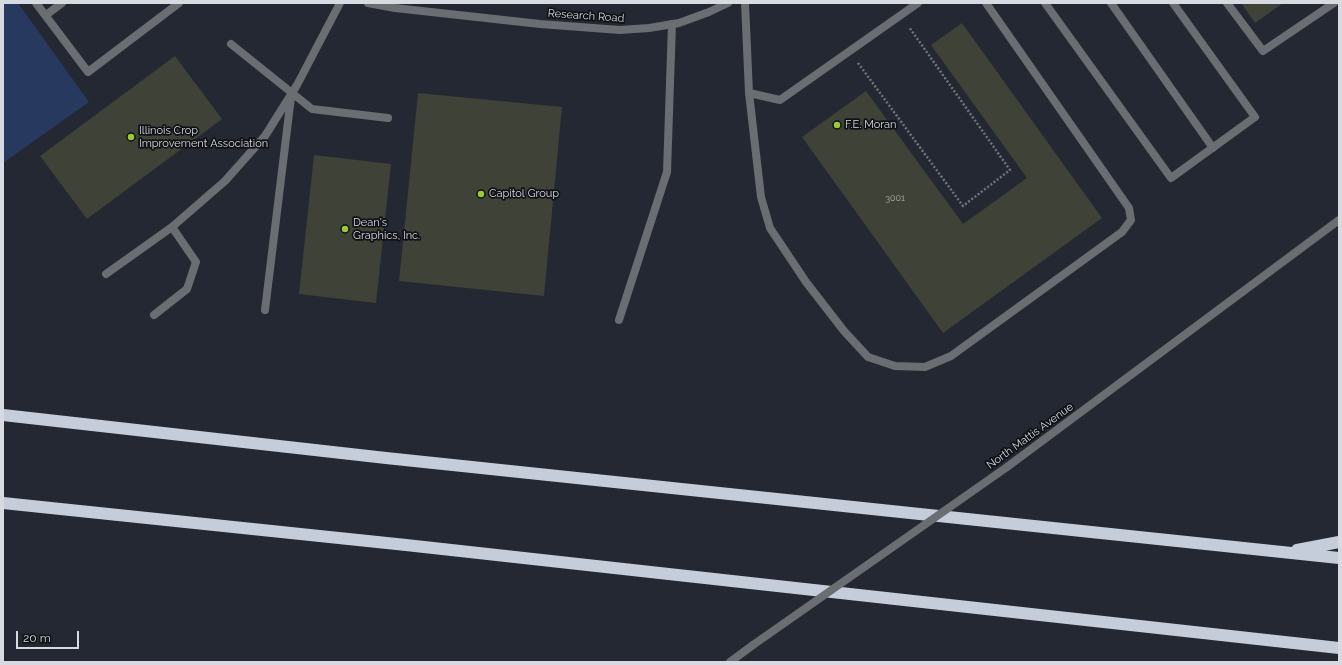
<!DOCTYPE html>
<style>
body{margin:0}
#map{position:relative;width:1342px;height:665px;overflow:hidden;background:#232832;font-family:Raleway,sans-serif}
canvas{display:block}
.frame{position:absolute;inset:0;border:4px solid #d7dae1;pointer-events:none}
.scale{position:absolute;left:16px;top:631px;width:63px;height:18px;box-sizing:border-box;border:2px solid #d7dae1;border-top:0;padding-left:5px;font-size:12px;line-height:14px;white-space:nowrap;color:#d7dae1;-webkit-text-stroke:3px #0f1115;paint-order:stroke}
</style>
<div id="map">
<canvas width="1342" height="665"></canvas>
<div class="frame"></div>
<div class="scale">20 m</div>
</div>
<script>
const ctx = document.querySelector('canvas').getContext('2d');
ctx.lineJoin = 'round';
function paint(path, color) { ctx.fillStyle = color; ctx.fill(path, 'evenodd'); }
function strokePath(path, color, width, dash) { ctx.strokeStyle = color; ctx.lineWidth = width; ctx.lineCap = dash ? 'butt' : 'round'; ctx.setLineDash(dash || []); ctx.stroke(path); }
function write(font, color, halo, rows, align = 'center') {
  ctx.font = font + ' Raleway,sans-serif'; ctx.lineWidth = 3.5; ctx.setLineDash([]); ctx.textBaseline = 'middle'; ctx.strokeStyle = halo; ctx.fillStyle = color; for (const [text, x, y, turn = 0] of rows) {
    ctx.save(); ctx.translate(x, y); ctx.rotate((+turn || 0) * Math.PI / 180); ctx.textAlign = isNaN(turn) ? turn : align; if (halo) ctx.strokeText(text, 0, 0); ctx.fillText(text, 0, 0); ctx.restore();
  }
}
paint(new Path2D(`
 M 3,3 L 18,3 L 89,102 L 3,163 Z`), '#27395f');
paint(new Path2D(`
 M 1241,3 L 1283,3 L 1255,23 Z
 M 962,23 L 1102,218 L 943,333 L 802,137 L 866,91 L 963,224 L 1027,178 L 931,45 Z
 M 175,56 L 222,119 L 87,219 L 40,156 Z
 M 418,93 L 562,107 L 544,296 L 399,281 Z
 M 314,155 L 391,164 L 376,303 L 299,294 Z`), '#3e4237');
strokePath(new Path2D(`
 M 858,63 L 963,206 L 1010,170 L 909,27`), '#71757d', 2.5, [2, 2]);
strokePath(new Path2D(`
 M 36,3 L 88,72 L 179,3
 M 745,3 L 749,93 L 761,197 L 770,228 L 806,282 L 844,331 L 868,357 L 895,366 L 925,367 L 951,356 L 1122,232 L 1131,220 L 1129,208 L 986,3
 M 1045,3 L 1171,178 L 1255,117 L 1173,3
 M 1111,3 L 1213,148
 M 1227,3 L 1263,51 L 1334,3
 M 46,15 L 62,3
 M 231,44 L 312,109 L 388,118
 M 749,93 L 780,100 L 918,3
 M 106,274 L 172,227 L 225,181 L 265,136 L 297,85 L 340,3
 M 265,310 L 291,97
 M 154,315 L 187,289 L 196,262 L 172,227
 M 619,320 L 667,172 L 672,24`), '#6a6d72', 8);
strokePath(new Path2D(`
 M 368,3 L 395,8 L 540,24 L 620,30 L 649,28 L 679,23 L 709,12 L 728,3`), '#6a6d72', 8);
strokePath(new Path2D(`
 M 1007,467 L 1339,220
 M 730,662 L 753,645`), '#6a6d72', 8);
strokePath(new Path2D(`
 M 3,415 L 386,458 L 1339,558
 M 3,503 L 406,545 L 1339,648
 M 1297,550 L 1339,542`), '#c6cdda', 12);
strokePath(new Path2D(`
 M 753,645 L 1007,467`), '#6a6d72', 8);
for (const [x, y, r, color] of [
 [837,125,4,"#9bcb34"],
 [131,137,4,"#9bcb34"],
 [481,194,4,"#9bcb34"],
 [345,229,4,"#9bcb34"]
]) { const dot = new Path2D(); dot.arc(x, y, r, 0, 2 * Math.PI); ctx.fillStyle = color; ctx.fill(dot); strokePath(dot, '#0f1115', 1.5); }
write('9px', '#b1b4b6', null, [
 ["3001",895,198]
]);
write('11px', '#d7dae1', '#0f1115', [
 ["Research Road",586,16,4],
 ["North Mattis Avenue",1030,436,-36]
]);
write('11px', '#d7dae1', '#0f1115', [
 ["F.E. Moran",845,125],
 ["Illinois Crop",139,131],
 ["Improvement Association",139,144],
 ["Capitol Group",489,194],
 ["Dean's",353,223],
 ["Graphics, Inc.",353,236]
], 'left');
</script>
